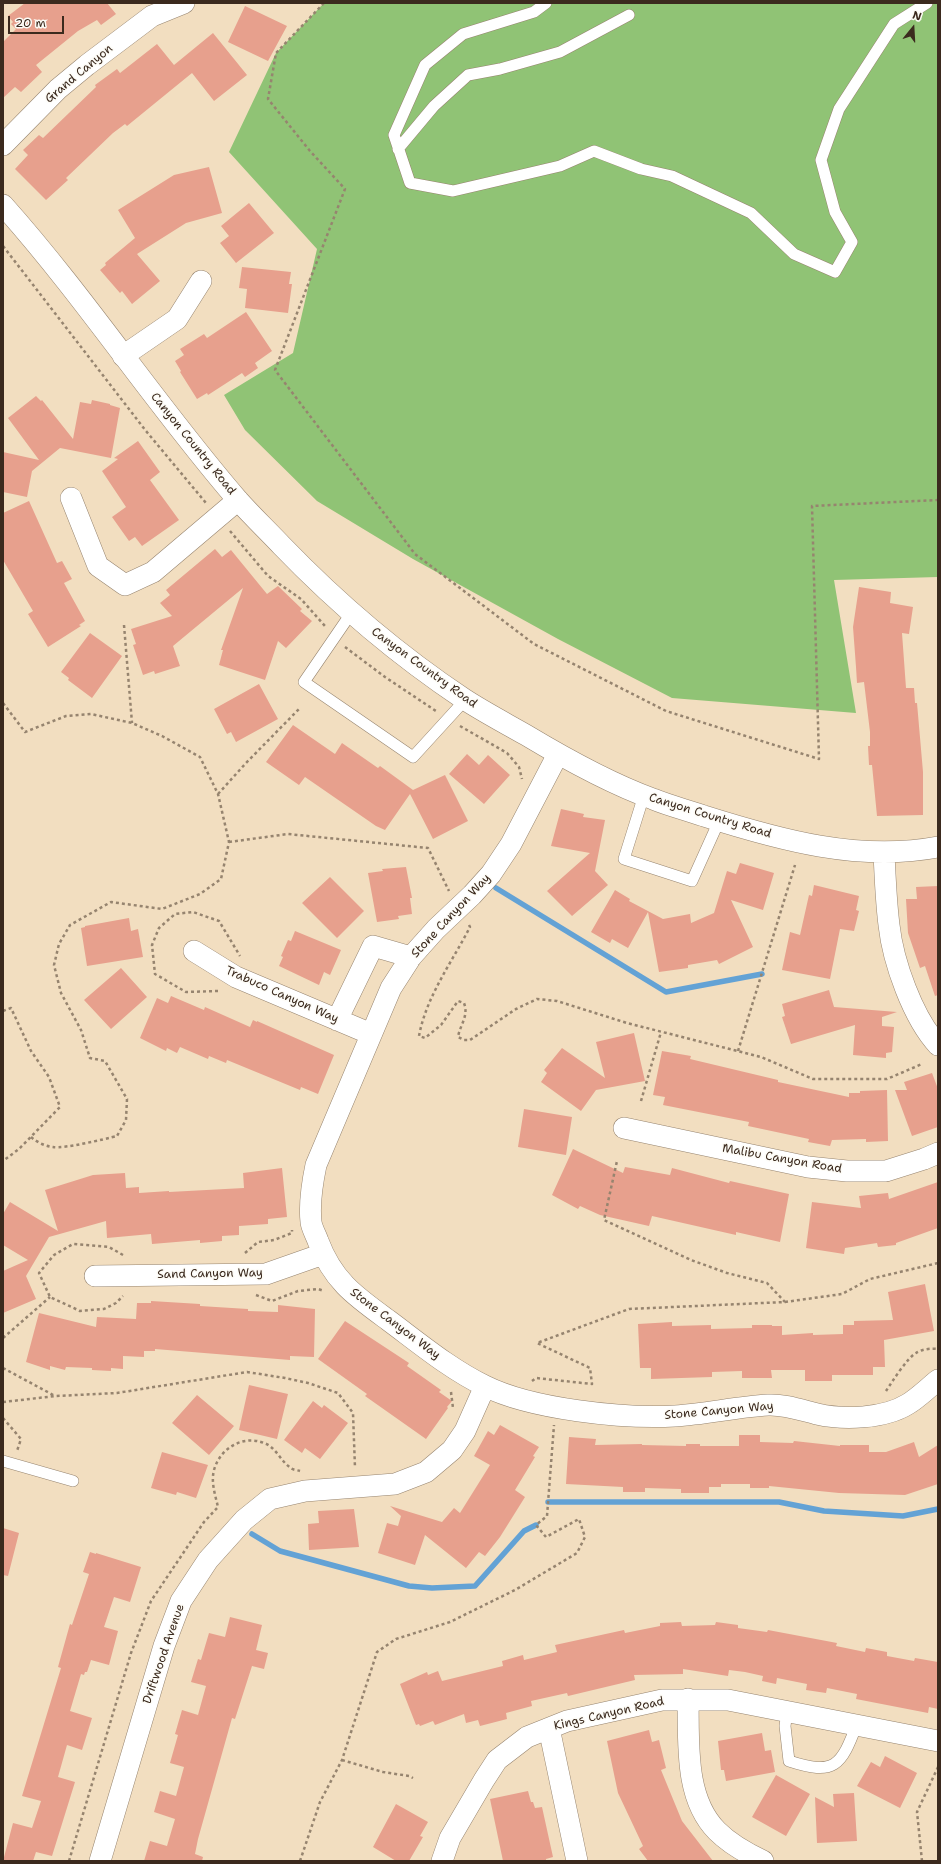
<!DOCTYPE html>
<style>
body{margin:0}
#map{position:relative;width:941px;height:1864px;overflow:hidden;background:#f2dec0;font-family:"Shantell Sans",sans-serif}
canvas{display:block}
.frame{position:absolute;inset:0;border:4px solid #3b2a1e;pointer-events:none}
.north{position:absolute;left:893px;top:8px;width:40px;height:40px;-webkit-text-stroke:3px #fdfcf7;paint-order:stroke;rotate:18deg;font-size:11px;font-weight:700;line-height:16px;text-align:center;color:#3b2a1e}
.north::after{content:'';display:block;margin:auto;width:14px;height:18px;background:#3b2a1e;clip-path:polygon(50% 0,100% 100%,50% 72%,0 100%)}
.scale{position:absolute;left:8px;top:16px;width:56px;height:18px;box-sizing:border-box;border:2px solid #3b2a1e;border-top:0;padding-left:5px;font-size:12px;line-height:14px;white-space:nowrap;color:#3b2a1e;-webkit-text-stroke:3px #fdfcf7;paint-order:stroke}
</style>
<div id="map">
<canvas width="941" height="1864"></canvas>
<div class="frame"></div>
<div class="north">N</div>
<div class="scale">20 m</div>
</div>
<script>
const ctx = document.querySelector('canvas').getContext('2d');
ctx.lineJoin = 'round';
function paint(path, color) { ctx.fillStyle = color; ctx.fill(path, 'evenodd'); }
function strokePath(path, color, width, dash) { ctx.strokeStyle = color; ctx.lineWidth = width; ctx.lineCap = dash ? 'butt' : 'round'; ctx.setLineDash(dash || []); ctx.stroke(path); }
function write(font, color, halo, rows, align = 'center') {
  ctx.font = font + ' "Shantell Sans",sans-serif'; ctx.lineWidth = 3; ctx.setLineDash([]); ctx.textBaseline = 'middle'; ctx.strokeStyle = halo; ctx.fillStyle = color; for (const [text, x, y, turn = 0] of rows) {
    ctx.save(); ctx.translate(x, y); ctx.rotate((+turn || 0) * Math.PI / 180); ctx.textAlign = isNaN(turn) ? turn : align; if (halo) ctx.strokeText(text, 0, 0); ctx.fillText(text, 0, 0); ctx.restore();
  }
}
paint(new Path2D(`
 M 324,3 L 938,3 L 938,577 L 834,580 L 856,713 L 672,698 L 558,639 L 413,559 L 317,501 L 245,430 L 224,395 L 293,353 L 317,249 L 229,152 L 276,53 Z`), '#90c375');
strokePath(new Path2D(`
 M 496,888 L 666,992 L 762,974
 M 548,1502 L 779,1502 L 824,1511 L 903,1516 L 938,1509
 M 252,1534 L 280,1551 L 409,1586 L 432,1588 L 475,1586 L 524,1531 L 536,1525`), '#63a2d5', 5.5);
paint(new Path2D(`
 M 25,3 L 107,3 L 116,14 L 101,25 L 97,20 L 78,31 L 36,65 L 42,72 L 21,92 L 15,87 L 3,98 L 3,42 L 16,29 L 11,24 L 13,22 L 8,16 Z
 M 245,6 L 287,26 L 268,61 L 228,42 Z
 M 213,33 L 247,75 L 214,101 L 192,73 L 127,126 L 125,124 L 113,133 L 66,178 L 68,180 L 46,200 L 15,169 L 28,155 L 23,150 L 39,135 L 43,138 L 96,87 L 95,85 L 117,69 L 120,73 L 157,44 L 174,65 Z
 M 209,167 L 222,213 L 186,223 L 137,254 L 160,281 L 132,304 L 122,291 L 120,293 L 100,270 L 106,265 L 105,263 L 135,238 L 118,210 L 174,175 Z
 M 249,203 L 274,233 L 236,263 L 220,243 L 229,236 L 221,226 Z
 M 242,267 L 291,272 L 289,284 L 292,284 L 288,313 L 245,308 L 247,289 L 239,288 Z
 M 246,312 L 272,351 L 255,363 L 258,368 L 245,377 L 242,373 L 208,395 L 207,393 L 197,399 L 180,372 L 181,371 L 175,361 L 184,355 L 180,349 L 204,334 L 207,338 Z
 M 36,396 L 41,401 L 42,400 L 73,439 L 80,402 L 91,404 L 92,400 L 110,404 L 110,405 L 120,408 L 111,458 L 60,448 L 32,471 L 27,497 L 3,492 L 3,452 L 39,460 L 8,418 Z
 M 138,441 L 160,472 L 150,480 L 179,520 L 142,546 L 135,537 L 129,541 L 112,517 L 126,507 L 102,471 L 118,459 L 114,458 Z
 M 29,501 L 57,563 L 62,561 L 72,579 L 64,583 L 85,621 L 79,625 L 81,626 L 48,647 L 28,614 L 33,611 L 3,560 L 3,513 Z
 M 215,549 L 222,557 L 231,550 L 267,594 L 278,586 L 302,609 L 300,611 L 312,621 L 286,648 L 278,641 L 265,680 L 219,665 L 223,650 L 221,650 L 243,588 L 173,646 L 180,666 L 155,674 L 154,671 L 143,675 L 133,645 L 136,644 L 131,629 L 172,616 L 160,603 L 170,595 L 166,590 Z
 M 859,587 L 891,592 L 890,603 L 913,607 L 909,634 L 902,633 L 906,688 L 914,688 L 915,703 L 917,703 L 923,772 L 923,815 L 877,816 L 872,765 L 869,765 L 868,746 L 870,746 L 870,732 L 864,682 L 857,683 L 856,667 L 853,627 Z
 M 90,633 L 122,656 L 92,698 L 68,680 L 69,678 L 61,672 Z
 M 259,684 L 278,719 L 236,742 L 231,732 L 227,734 L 214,709 Z
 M 293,725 L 335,754 L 342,743 L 378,768 L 380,766 L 413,790 L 445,775 L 468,821 L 433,839 L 410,794 L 385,830 L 376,826 L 305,777 L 299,785 L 266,762 Z
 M 467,754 L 479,765 L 488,755 L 510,775 L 484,804 L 449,774 Z
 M 561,809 L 584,814 L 583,817 L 605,820 L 595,871 L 608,885 L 572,916 L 547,891 L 590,853 L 551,846 Z
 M 740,863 L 774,873 L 763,910 L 731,900 L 753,947 L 719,964 L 717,960 L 688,965 L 688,968 L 659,972 L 648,912 L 628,948 L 612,939 L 610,943 L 591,932 L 615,890 L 630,899 L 629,901 L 663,919 L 690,914 L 691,923 L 714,913 L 727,871 L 736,874 Z
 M 406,867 L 412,898 L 410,898 L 412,914 L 398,916 L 399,919 L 377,922 L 368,873 L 383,871 L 382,869 Z
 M 330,877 L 364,911 L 337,938 L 302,903 Z
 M 814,885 L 859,896 L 856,910 L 859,911 L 854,931 L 840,929 L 830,979 L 782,970 L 790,932 L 800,935 L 809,895 L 812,896 Z
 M 938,886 L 938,995 L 935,996 L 925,966 L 920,968 L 908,933 L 906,899 L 917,899 L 916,887 Z
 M 129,918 L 131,931 L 138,929 L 143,957 L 87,966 L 81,928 L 85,927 L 85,926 Z
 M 295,931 L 341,950 L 330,975 L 324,972 L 319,985 L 279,966 L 283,957 L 281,956 L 288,940 L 291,941 Z
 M 121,968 L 147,997 L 111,1029 L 84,1000 Z
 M 829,990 L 834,1007 L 897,1012 L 882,1017 L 882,1026 L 894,1027 L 892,1052 L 886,1053 L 886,1058 L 853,1055 L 855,1025 L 791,1044 L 782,1017 L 785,1016 L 782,1004 Z
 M 171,996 L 204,1010 L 205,1007 L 250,1027 L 253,1020 L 257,1022 L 257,1021 L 334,1055 L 318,1094 L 301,1087 L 300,1090 L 227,1060 L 226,1063 L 209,1056 L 208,1059 L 180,1047 L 177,1053 L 167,1048 L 166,1051 L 140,1038 L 157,998 L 168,1003 Z
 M 634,1033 L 645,1081 L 596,1090 L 581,1111 L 541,1082 L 547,1073 L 544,1070 L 562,1048 L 605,1078 L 596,1042 Z
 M 662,1051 L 691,1056 L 690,1059 L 778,1080 L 778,1082 L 849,1097 L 849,1093 L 860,1093 L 860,1091 L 887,1090 L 888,1141 L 866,1142 L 866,1139 L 832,1140 L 830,1146 L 808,1142 L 809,1139 L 748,1126 L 749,1122 L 663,1105 L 665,1097 L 653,1095 Z
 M 932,1073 L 938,1089 L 938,1127 L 912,1136 L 895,1090 L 907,1090 L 904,1082 Z
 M 524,1109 L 572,1117 L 566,1155 L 518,1147 Z
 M 573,1149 L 623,1173 L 625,1167 L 670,1175 L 672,1168 L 729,1183 L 730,1181 L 789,1194 L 780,1242 L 736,1232 L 736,1235 L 652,1216 L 649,1226 L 600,1215 L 580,1206 L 578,1209 L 552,1195 Z
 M 282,1168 L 287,1217 L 268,1219 L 268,1224 L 239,1226 L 239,1235 L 222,1236 L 222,1241 L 200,1243 L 200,1240 L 152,1244 L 151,1234 L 107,1238 L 106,1221 L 49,1237 L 26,1276 L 36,1299 L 3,1313 L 3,1271 L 28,1260 L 3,1245 L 3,1214 L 10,1202 L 58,1231 L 45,1190 L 93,1175 L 125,1173 L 126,1188 L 139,1187 L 139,1193 L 169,1191 L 169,1192 L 244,1188 L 243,1173 Z
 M 938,1182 L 938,1228 L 896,1243 L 896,1245 L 878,1247 L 877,1243 L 845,1248 L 844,1254 L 806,1248 L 812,1202 L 861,1208 L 859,1196 L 888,1193 L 889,1199 Z
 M 925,1284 L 934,1331 L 884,1340 L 885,1367 L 873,1367 L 873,1375 L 832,1375 L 832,1381 L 805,1381 L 805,1370 L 771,1370 L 772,1378 L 742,1378 L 742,1371 L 712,1372 L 712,1377 L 651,1379 L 651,1368 L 640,1368 L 638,1324 L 672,1322 L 672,1326 L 711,1325 L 711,1329 L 752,1328 L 752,1325 L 772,1325 L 772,1326 L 782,1326 L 782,1335 L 813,1333 L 813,1335 L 843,1334 L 843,1325 L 854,1325 L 854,1321 L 893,1320 L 888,1292 Z
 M 151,1301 L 200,1304 L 200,1306 L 248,1309 L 248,1311 L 278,1312 L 278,1305 L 315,1309 L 314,1357 L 290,1356 L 290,1360 L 155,1349 L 155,1351 L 144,1351 L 144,1357 L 123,1356 L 123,1369 L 111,1368 L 111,1371 L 92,1370 L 92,1368 L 66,1367 L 65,1370 L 50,1366 L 50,1370 L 26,1362 L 39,1313 L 96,1327 L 97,1317 L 136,1319 L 137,1303 L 151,1303 Z
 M 345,1321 L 409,1363 L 407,1366 L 441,1390 L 439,1392 L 452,1401 L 447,1407 L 448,1408 L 426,1439 L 365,1396 L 367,1394 L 318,1359 Z
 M 249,1385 L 288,1394 L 277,1439 L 239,1430 Z
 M 197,1395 L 234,1426 L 209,1455 L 172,1423 Z
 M 313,1401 L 322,1408 L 324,1405 L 348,1423 L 320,1459 L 305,1448 L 302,1453 L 284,1440 Z
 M 500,1425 L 539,1447 L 533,1456 L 535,1457 L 515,1490 L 525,1497 L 500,1537 L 485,1556 L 479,1552 L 466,1568 L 425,1535 L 415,1565 L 378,1553 L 387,1523 L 398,1526 L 401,1516 L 390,1506 L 442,1522 L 454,1508 L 460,1513 L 490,1465 L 474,1456 L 488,1431 L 494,1435 Z
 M 739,1435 L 760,1435 L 760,1442 L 793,1443 L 794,1441 L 840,1446 L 840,1445 L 869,1445 L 869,1452 L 886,1452 L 914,1442 L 919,1457 L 938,1445 L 938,1484 L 905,1495 L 839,1493 L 769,1486 L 769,1488 L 750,1488 L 750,1484 L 721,1484 L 721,1487 L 709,1487 L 709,1493 L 681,1493 L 681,1489 L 645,1488 L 645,1492 L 623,1492 L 623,1487 L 566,1484 L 569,1437 L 596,1439 L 595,1445 L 642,1444 L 642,1445 L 686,1446 L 686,1444 L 700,1444 L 700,1446 L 739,1446 Z
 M 162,1452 L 208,1465 L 196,1498 L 177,1492 L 176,1495 L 151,1488 Z
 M 354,1509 L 359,1547 L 309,1550 L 308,1524 L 319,1523 L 318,1511 Z
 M 3,1528 L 19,1533 L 8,1576 L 3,1575 Z
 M 90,1552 L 96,1554 L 96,1553 L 141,1567 L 130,1602 L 114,1597 L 104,1627 L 118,1631 L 109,1665 L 91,1660 L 87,1672 L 85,1672 L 84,1675 L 81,1674 L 70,1711 L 92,1718 L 82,1750 L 67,1745 L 58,1777 L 75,1782 L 52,1856 L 36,1852 L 33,1861 L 3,1861 L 13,1823 L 32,1828 L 41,1801 L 22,1796 L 61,1668 L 58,1667 L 70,1624 L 72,1625 L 89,1574 L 83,1572 Z
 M 230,1617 L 262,1625 L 256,1650 L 268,1653 L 264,1669 L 252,1666 L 235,1719 L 232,1718 L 198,1839 L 195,1854 L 203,1857 L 202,1861 L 144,1861 L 150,1841 L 167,1846 L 175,1819 L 154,1812 L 160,1791 L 176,1796 L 184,1767 L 170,1763 L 178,1735 L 175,1734 L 182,1710 L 198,1715 L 206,1686 L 191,1682 L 198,1659 L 201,1660 L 209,1633 L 225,1637 Z
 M 681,1622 L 682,1626 L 715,1625 L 716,1622 L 738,1625 L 738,1628 L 767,1632 L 768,1630 L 837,1643 L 836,1646 L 865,1652 L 866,1648 L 887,1652 L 887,1656 L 914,1661 L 915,1658 L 938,1662 L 938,1709 L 929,1707 L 928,1713 L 856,1699 L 857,1694 L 827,1688 L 826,1693 L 806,1690 L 807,1684 L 777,1678 L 776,1684 L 762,1681 L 763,1676 L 745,1672 L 729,1670 L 728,1676 L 683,1669 L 683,1674 L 634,1675 L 635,1680 L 568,1696 L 567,1693 L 531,1701 L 532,1706 L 506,1713 L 507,1719 L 480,1726 L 478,1720 L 466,1723 L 464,1714 L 435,1725 L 433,1721 L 420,1726 L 419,1724 L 416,1725 L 400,1684 L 427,1672 L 428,1675 L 438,1671 L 442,1681 L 503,1666 L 502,1661 L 523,1655 L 524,1660 L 557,1652 L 555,1645 L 624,1630 L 625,1633 L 660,1626 L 660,1623 Z
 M 649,1730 L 652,1742 L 659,1740 L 666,1768 L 661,1770 L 682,1821 L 713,1861 L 648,1861 L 639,1849 L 643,1846 L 618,1793 L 607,1741 Z
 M 762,1733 L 765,1751 L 771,1750 L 775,1772 L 726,1781 L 724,1770 L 721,1770 L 718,1741 Z
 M 885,1756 L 917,1773 L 900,1808 L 857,1786 L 871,1762 L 880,1767 Z
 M 776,1775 L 810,1794 L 786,1836 L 752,1817 Z
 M 528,1791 L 531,1802 L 533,1802 L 535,1808 L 542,1807 L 553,1857 L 546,1859 L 546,1861 L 503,1861 L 490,1799 Z
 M 854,1793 L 857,1841 L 817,1843 L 815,1797 L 834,1807 L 833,1794 Z
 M 396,1804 L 428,1822 L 420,1836 L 423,1837 L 409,1861 L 396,1861 L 373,1847 Z`), '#e7a08d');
const service = new Path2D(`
 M 546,3 L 534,12 L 463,34 L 425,65 L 394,135 L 410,183 L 453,191 L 560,166 L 594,151 L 641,169 L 672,176 L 751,213 L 794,254 L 835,272 L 852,242 L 835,212 L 821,160 L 839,109 L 894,24 L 927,3
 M 398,149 L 434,106 L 468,75 L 500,69 L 560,52 L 629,15
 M 352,612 L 304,682 L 413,757 L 465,700
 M 644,795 L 624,859 L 692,881 L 719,821
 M 3,1461 L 73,1481
 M 787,1711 L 785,1726 L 789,1761 C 835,1776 841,1766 857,1724`);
const minor = new Path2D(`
 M 3,145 L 58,89 L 87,65 L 152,16 L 184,3
 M 3,205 C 86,298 155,404 237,499 C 251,515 267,530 282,546 C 337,603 398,655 464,699 C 484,712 505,723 526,735 C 566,759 609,783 653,799 C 670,806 687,810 704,816 C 780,840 859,862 938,847
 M 123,356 L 177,319 L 201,281
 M 71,498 L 98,566 L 125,585 L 153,572 L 238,500
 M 558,754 L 511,844 L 491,874 L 472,895 L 436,929 L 411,957 L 391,988 L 316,1165 C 312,1184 309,1203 311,1222 C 312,1229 316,1235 318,1241 C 333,1281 355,1296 388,1320 C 419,1343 450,1369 485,1386 C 531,1409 623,1419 675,1416 C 706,1414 736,1407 768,1405 C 784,1404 801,1410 817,1414 C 843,1420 884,1419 908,1404 C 918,1398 928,1388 938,1380
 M 884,852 C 885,877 886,901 889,925 C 893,962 913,1018 938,1045
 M 194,951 L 236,977 L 371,1034
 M 337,1020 L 373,946 L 411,957
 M 624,1128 L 808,1167 L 847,1171 L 886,1171 L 924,1159 L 938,1153
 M 95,1276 L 266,1274 L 323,1254
 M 688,1699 C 689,1742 684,1798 717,1831 C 730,1844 746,1853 763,1861
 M 549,1728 L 577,1861
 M 100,1861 L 164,1646 L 181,1601 L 208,1560 L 244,1520 L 270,1499 L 305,1491 L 395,1484 L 426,1472 L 452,1450 L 465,1431 L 485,1386
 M 442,1861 L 450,1838 L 484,1780 L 497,1760 L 527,1737 L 567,1721 L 662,1700 L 728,1700 L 938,1741`);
strokePath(service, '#96846f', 12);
strokePath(minor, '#96846f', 22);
strokePath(new Path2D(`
 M 324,3 L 276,53 L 268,99 L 310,151 L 345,189 L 275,370 L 415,554 L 534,644 L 666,711 L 819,759 L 812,506 L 938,500
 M 3,246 L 146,431 L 206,503
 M 230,531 L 268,576 L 301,599 L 325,626
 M 124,625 L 132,723
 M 345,647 L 385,677 L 436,711
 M 3,703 L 25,732 L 66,716 L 91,714 L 132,723 L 162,736 L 200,757 L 218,794 L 229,842 L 221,879 L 200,894 L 162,909 L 111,902 L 70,925 L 59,944 L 54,965 L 61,993 L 81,1030 L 90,1058 L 105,1061 L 127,1099 L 126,1120 L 117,1136 C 105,1139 64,1149 53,1147 C 44,1146 37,1142 31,1137
 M 460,726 L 507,753 L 519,767 L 522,779
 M 218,794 L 246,763 L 299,709
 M 229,842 L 288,834 L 428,848 L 449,891
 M 469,925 L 470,927 C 452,962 426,997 419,1036 L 425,1038 L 441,1025 L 458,1001 L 464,1003 C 469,1016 460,1025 458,1037 L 464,1040 L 470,1040 L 516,1009 L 537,999 L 557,1001 L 627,1023 L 761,1057 L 813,1079 L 887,1079 L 922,1064
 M 218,991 L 186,992 L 155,974 L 152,945 L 159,928 L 175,914 L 193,912 L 219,921 L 240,956
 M 3,1011 L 11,1008 L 31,1051 L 49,1077 L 60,1107 L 19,1149 L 3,1161
 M 738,1051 L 795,865
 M 641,1101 L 661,1032
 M 245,1253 L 258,1242 L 274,1240 L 292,1233 L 292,1230
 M 123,1255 L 109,1247 L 73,1244 L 54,1255 L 39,1273 L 50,1297 L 80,1311 L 104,1309 L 116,1303 L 123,1296
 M 256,1295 L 272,1301 L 298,1291 L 318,1289 L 324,1291
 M 785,1302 L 842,1294 L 870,1279 L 938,1263
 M 3,1338 L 50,1297
 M 3,1368 L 55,1396
 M 532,1381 L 536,1378 L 592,1384 L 590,1368 L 537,1343 L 629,1309 L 785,1302 L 767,1283 L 727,1273 L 691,1260 L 604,1220 L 617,1161
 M 886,1391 C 892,1382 907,1358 916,1353 C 922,1349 932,1348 938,1349
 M 451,1392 L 453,1408
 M 3,1402 L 56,1396 L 117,1393 L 247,1372 L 285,1378 L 308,1383 L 338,1393 L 353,1413 L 355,1468
 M 3,1418 L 21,1439 L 17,1451
 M 342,1760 L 383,1772 L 409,1776 L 413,1778
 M 69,1861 L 131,1653 L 151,1601 L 204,1522 L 218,1507 C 215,1494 210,1480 215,1467 C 222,1447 244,1435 264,1443 C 276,1447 281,1462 291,1468 C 293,1470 297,1470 300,1471
 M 300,1861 L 320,1802 L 342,1760 L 377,1652 L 396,1639 L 450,1622 L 515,1590 L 577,1553 L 585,1537 L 579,1519 L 546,1537 L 536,1525 L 547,1516 L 554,1425
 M 922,1861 L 917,1812 L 938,1767`), '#96846f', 2.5, [3, 3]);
strokePath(service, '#fff', 11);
strokePath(minor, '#fff', 21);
write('12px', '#3b2a1e', '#fdfcf7', [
 ["Grand Canyon",79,74,-40],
 ["Canyon Country Road",193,444,51],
 ["Canyon Country Road",424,668,36],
 ["Canyon Country Road",710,816,17],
 ["Stone Canyon Way",451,916,-47],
 ["Trabuco Canyon Way",282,995,24],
 ["Malibu Canyon Road",782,1159,10],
 ["Sand Canyon Way",210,1274,-1],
 ["Stone Canyon Way",395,1324,37],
 ["Stone Canyon Way",719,1411,-5],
 ["Driftwood Avenue",164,1654,-71],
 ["Kings Canyon Road",609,1714,-13]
]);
</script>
